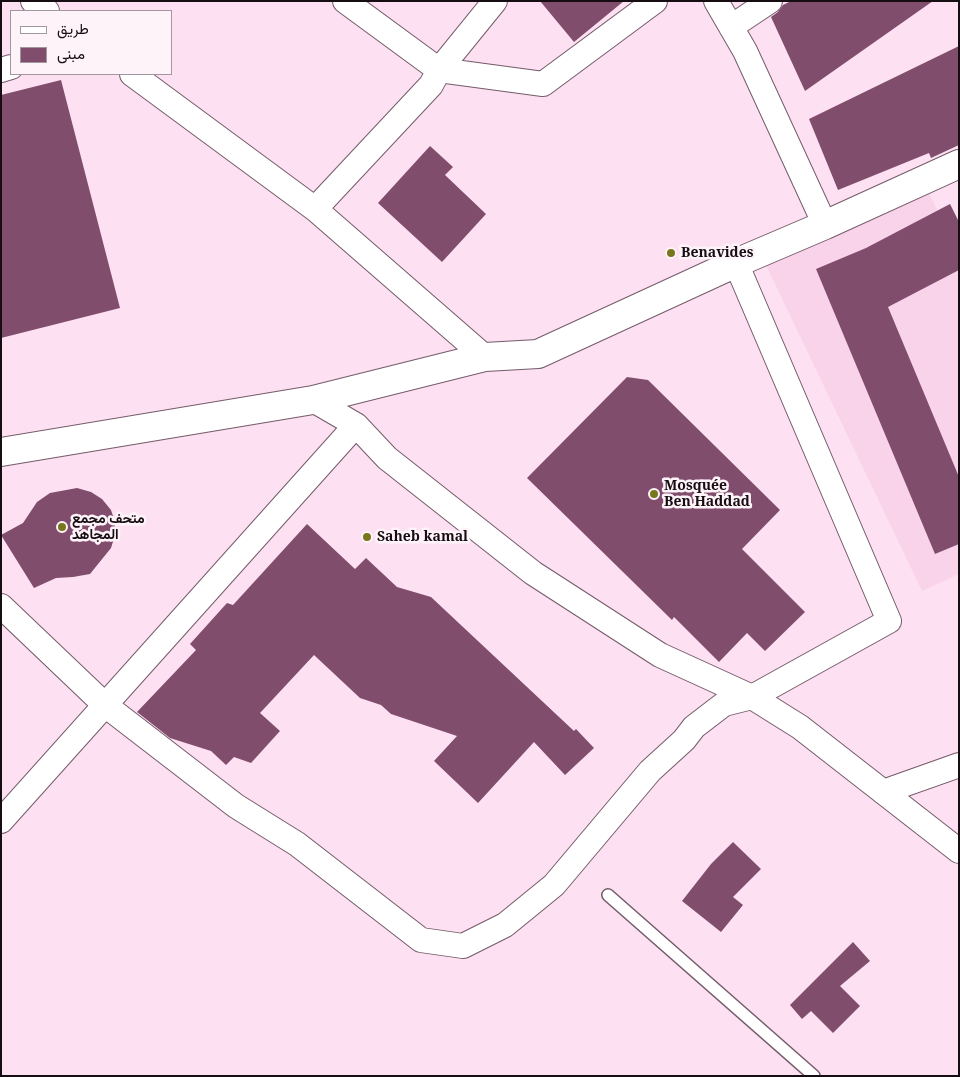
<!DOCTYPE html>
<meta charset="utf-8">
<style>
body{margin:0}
#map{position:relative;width:960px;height:1077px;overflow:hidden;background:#fde0f1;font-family:"Noto Serif",Vazirmatn,serif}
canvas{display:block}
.frame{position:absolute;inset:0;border:2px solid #160d13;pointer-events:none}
.legend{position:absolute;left:10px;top:10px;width:162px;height:65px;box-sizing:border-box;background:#fff3fa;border:1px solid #a2979e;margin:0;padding:6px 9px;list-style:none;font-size:15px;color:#160d13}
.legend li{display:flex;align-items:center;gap:10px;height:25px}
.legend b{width:25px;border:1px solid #a2979e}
</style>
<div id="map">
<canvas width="960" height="1077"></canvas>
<div class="frame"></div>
<ul class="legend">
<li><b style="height:6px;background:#fff"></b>طريق</li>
<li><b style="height:14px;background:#804d6d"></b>مبنى</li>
</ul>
</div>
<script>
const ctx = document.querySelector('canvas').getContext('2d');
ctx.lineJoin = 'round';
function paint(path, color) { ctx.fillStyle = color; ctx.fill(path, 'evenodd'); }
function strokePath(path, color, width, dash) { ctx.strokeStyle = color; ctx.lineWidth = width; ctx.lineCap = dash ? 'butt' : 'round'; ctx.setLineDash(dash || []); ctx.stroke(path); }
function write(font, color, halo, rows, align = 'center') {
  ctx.font = font + ' "Noto Serif",Vazirmatn,serif'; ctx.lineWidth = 5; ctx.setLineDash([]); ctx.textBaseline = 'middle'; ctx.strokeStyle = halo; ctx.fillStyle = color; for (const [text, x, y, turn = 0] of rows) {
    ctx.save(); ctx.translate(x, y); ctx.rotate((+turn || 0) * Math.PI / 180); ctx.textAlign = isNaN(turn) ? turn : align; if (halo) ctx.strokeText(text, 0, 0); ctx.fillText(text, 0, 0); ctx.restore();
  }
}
paint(new Path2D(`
 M 925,185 L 959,255 L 959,574 L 922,591 L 764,261 Z`), '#f8d3e9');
paint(new Path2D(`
 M 540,1 L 624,1 L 574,42 Z
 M 791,1 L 933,1 L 805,91 L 771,17 L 778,12 L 783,5 Z
 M 959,46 L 959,145 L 931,158 L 929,153 L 838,190 L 809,119 Z
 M 61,80 L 120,308 L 1,338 L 1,95 Z
 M 430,146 L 453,167 L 445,175 L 486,214 L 442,262 L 378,203 Z
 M 950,204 L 959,222 L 959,270 L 888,307 L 959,477 L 959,544 L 935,554 L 816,269 L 866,248 Z
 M 627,377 L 648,380 L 780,510 L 742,549 L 805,612 L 765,651 L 747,633 L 719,662 L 674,617 L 672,620 L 527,478 Z
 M 77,488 L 91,492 L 102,499 L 111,510 L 115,522 L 115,535 L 111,548 L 90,574 L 73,577 L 56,578 L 34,588 L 1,535 L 23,523 L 37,502 L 50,493 Z
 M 307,524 L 355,569 L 366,558 L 397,587 L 431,597 L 574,731 L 576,729 L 594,748 L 565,775 L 534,742 L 478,803 L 434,761 L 457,736 L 391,714 L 381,705 L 360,698 L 314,655 L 260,713 L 280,731 L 251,763 L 234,757 L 226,765 L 211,751 L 170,738 L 137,712 L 196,650 L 190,644 L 227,603 L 233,605 Z
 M 733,842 L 761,869 L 733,897 L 743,905 L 721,932 L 682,901 L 711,864 Z
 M 853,942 L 870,961 L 840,986 L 860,1006 L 833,1033 L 811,1011 L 802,1019 L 790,1005 Z`), '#804d6d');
const lane = new Path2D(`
 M 608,895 L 814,1076`);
const street = new Path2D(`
 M 33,1 L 47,11
 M 345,1 L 439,70 L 543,84 L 655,1
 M 716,1 L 745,51 L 825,225
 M 731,27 L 770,1
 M 1,70 L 11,67
 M 132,74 L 315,209 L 485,357
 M 315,209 L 431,85 L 439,70 L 495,1
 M 313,400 L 356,425 L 387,458 L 533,573 L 660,655 L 752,697 L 800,727 L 959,851
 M 1,606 L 105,705 L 236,806 L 297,844 L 421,940 L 463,946 L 505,925 L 554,885 L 650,771 L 684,740 L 694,727 L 724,704 L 752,697 L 889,621 L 736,263
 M 883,792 L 959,765
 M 1,821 L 356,425`);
const secondary = new Path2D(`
 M 1,452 L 313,400 L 485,357 L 538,354 L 736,263 L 825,225 L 959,164`);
strokePath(lane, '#745b6a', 14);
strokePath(street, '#745b6a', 26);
strokePath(secondary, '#745b6a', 30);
strokePath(lane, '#fff', 11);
strokePath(street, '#fff', 24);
strokePath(secondary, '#fff', 28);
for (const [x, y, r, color] of [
 [671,253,5,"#78771d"],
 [654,494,5,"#78771d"],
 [62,527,5,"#78771d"],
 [367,537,5,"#78771d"]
]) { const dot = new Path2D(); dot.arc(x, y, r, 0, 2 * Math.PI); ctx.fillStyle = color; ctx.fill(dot); strokePath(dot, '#fff3fa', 2); }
write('bold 14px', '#160d13', '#fff3fa', [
 ["Benavides",681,253],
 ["Mosquée",664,486],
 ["Ben Haddad",664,502],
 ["متحف مجمع",72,519],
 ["المجاهد",72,535],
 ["Saheb kamal",377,537]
], 'left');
</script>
